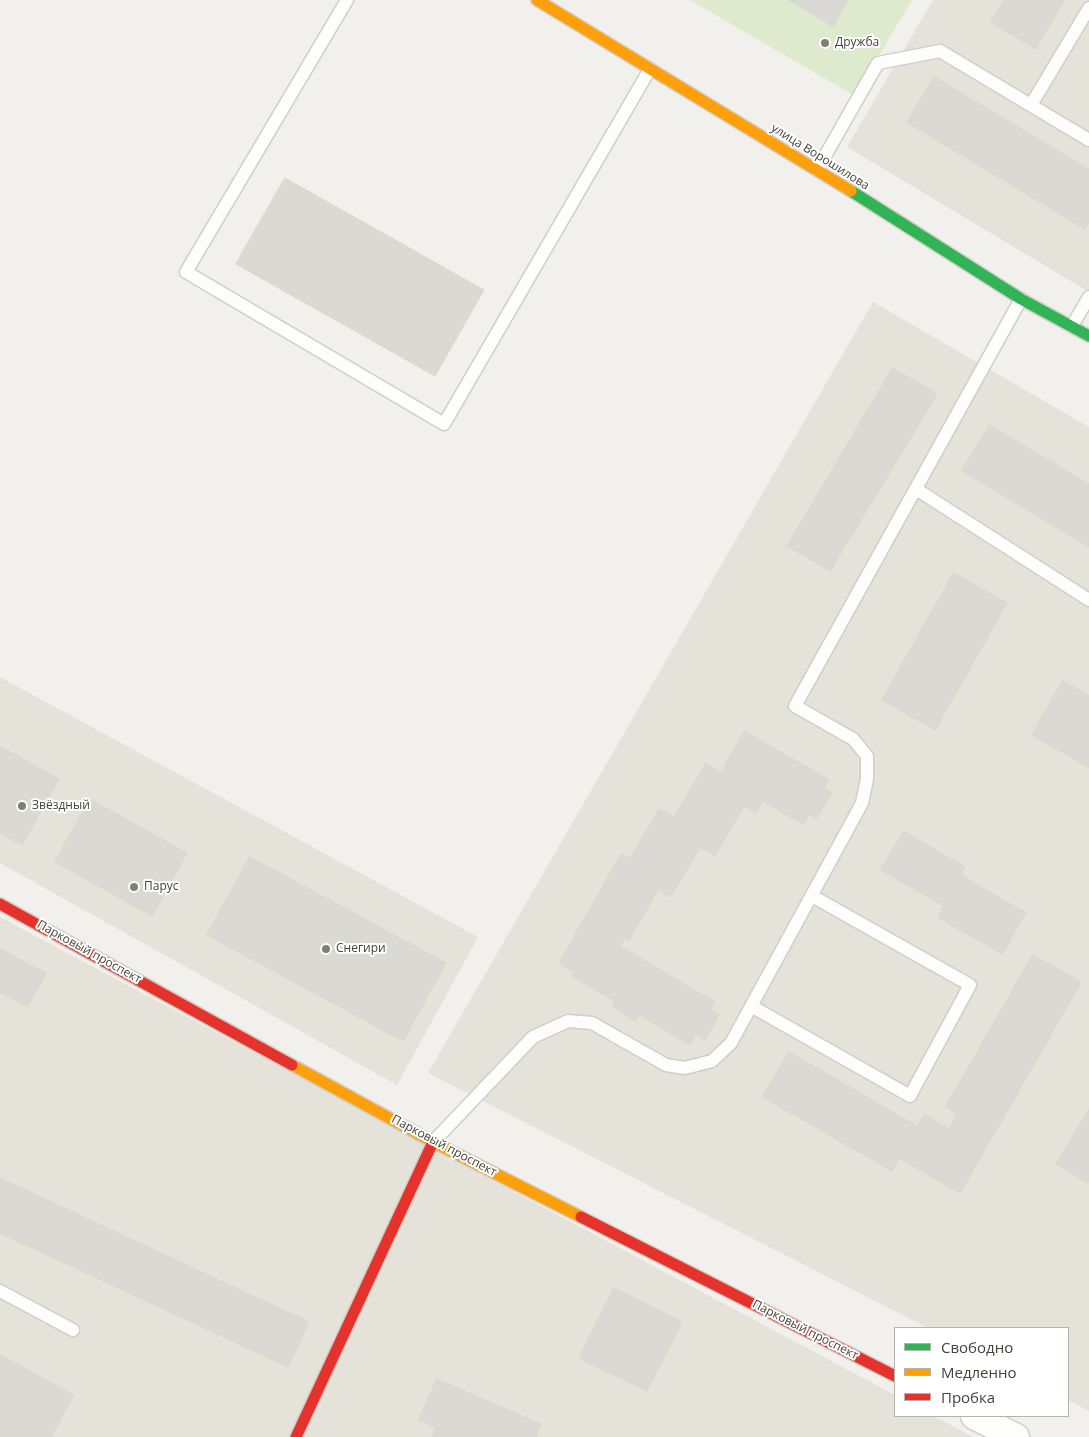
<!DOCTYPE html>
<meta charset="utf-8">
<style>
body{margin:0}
#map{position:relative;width:1089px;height:1437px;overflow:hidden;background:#f1f0ec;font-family:"Open Sans",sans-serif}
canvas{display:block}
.legend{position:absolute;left:894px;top:1327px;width:175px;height:90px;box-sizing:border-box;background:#fff;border:1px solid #b5b3af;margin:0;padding:6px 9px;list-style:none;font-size:15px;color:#474238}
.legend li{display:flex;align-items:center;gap:10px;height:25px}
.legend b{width:25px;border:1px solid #b5b3af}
</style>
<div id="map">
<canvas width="1089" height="1437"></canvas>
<ul class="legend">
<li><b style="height:6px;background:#30b455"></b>Свободно</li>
<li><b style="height:6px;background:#ff9f0a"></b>Медленно</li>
<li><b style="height:6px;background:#e5322d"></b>Пробка</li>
</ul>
</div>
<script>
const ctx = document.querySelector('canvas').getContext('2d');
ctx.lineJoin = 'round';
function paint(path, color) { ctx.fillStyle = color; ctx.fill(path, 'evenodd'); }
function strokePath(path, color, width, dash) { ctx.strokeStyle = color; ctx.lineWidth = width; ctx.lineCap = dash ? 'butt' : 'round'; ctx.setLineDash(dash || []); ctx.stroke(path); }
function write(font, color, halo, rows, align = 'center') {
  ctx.font = font + ' "Open Sans",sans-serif'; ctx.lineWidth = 4; ctx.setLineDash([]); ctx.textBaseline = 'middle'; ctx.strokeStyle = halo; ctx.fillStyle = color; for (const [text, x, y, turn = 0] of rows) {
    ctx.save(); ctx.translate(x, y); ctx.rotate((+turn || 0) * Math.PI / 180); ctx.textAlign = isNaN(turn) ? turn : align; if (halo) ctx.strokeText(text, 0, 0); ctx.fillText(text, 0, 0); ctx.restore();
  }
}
paint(new Path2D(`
 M 933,0 L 1089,0 L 1089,292 L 847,147 Z
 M 873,302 L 1089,427 L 1089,1411 L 1068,1400 L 1068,1328 L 928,1328 L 428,1073 Z
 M 0,677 L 478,937 L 397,1085 L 0,863 Z
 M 0,917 L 895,1395 L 895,1416 L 934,1416 L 973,1437 L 0,1437 Z`), '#e5e2d9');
paint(new Path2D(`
 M 690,0 L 912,0 L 855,96 Z`), '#ddeacd');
const building = new Path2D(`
 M 789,0 L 848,0 L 833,26 Z
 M 1004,0 L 1065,0 L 1036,49 L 991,22 Z
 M 934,77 L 1089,169 L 1089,222 L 1085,229 L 907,122 Z
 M 285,178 L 484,290 L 435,376 L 236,264 Z
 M 893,368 L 937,394 L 830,571 L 787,546 Z
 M 990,425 L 1089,484 L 1089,547 L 962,471 Z
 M 954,573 L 1007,603 L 935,730 L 882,700 Z
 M 1063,681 L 1089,696 L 1089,768 L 1032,735 Z
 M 745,731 L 829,780 L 824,788 L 832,793 L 816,819 L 809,814 L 803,824 L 763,801 L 756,813 L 744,806 L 715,856 L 700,847 L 671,897 L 658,890 L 629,940 L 625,937 L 620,946 L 715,1002 L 710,1010 L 719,1015 L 705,1040 L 696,1034 L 690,1045 L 639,1015 L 635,1021 L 612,1007 L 615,1001 L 572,976 L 574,972 L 559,963 L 621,854 L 630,859 L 659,809 L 674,817 L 706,763 L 721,772 Z
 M 0,746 L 59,779 L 22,845 L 0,833 Z
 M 90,799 L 187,853 L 152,916 L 55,862 Z
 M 904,831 L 965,867 L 961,875 L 1026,913 L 1002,954 L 938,917 L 944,906 L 881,870 Z
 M 250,857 L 446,963 L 403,1041 L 207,935 Z
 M 0,949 L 46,973 L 28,1007 L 0,992 Z
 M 1033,955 L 1081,982 L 1017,1094 L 969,1067 Z
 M 789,1052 L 917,1126 L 892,1171 L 763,1097 Z
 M 969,1067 L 1017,1094 L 960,1193 L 899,1158 L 924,1114 L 949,1129 L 957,1114 L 946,1107 Z
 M 1089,1110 L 1089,1180 L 1087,1183 L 1056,1164 Z
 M 0,1178 L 309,1322 L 288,1367 L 0,1233 Z
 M 614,1288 L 682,1322 L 647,1391 L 579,1358 Z
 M 0,1355 L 74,1395 L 51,1437 L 0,1437 Z
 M 437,1379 L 541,1424 L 536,1437 L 432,1437 L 436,1427 L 419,1420 Z`);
paint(building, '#dbd9d4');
strokePath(building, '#d9d7d1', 1);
const lane = new Path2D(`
 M 347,0 L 186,272 L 444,424 L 650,69
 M 1031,105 L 1089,8
 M 817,170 L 878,63 L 940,51 L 1089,140
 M 1072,326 L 1089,297
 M 916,489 L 1089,600
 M 751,1006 L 910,1096 L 970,985 L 812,896
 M 433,1142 L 533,1037 L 568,1021 L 592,1023 L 666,1065 L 685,1068 L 712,1061 L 731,1043 L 862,803 L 867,779 L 867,756 L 853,739 L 795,706 L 1021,299
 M 0,1291 L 73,1330`);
const street = new Path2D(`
 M 974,1416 L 1016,1437`);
const fast = new Path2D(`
 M 851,191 L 1021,299 L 1089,336`);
const slow = new Path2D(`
 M 537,0 L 851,191
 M 292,1065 L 433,1142 L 581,1217`);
const jam = new Path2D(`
 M 0,904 L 292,1065
 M 581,1217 L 895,1376
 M 296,1437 L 433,1142`);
strokePath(lane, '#cfcec9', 15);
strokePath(street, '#cfcec9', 29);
strokePath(fast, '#d0cdc3', 14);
strokePath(slow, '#d0cdc3', 14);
strokePath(jam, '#d0cdc3', 14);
strokePath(lane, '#fdfdfc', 12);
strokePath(street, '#fdfdfc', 26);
strokePath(fast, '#30b455', 11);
strokePath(slow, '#ff9f0a', 11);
strokePath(jam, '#e5322d', 11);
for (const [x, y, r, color] of [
 [825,43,5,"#827f77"],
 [22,806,5,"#827f77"],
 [134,887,5,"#827f77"],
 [326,949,5,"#827f77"]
]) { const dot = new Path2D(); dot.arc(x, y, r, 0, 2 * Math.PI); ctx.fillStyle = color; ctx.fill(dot); strokePath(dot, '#fff', 2); }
write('12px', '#474238', '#fff', [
 ["Дружба",835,43],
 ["Звёздный",32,806],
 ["Парус",144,887],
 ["Снегири",336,949]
], 'left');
write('12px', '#474238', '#fff', [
 ["улица Ворошилова",820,157,32],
 ["Парковый проспект",89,952,29],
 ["Парковый проспект",444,1146,28],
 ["Парковый проспект",805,1330,27]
]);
</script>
